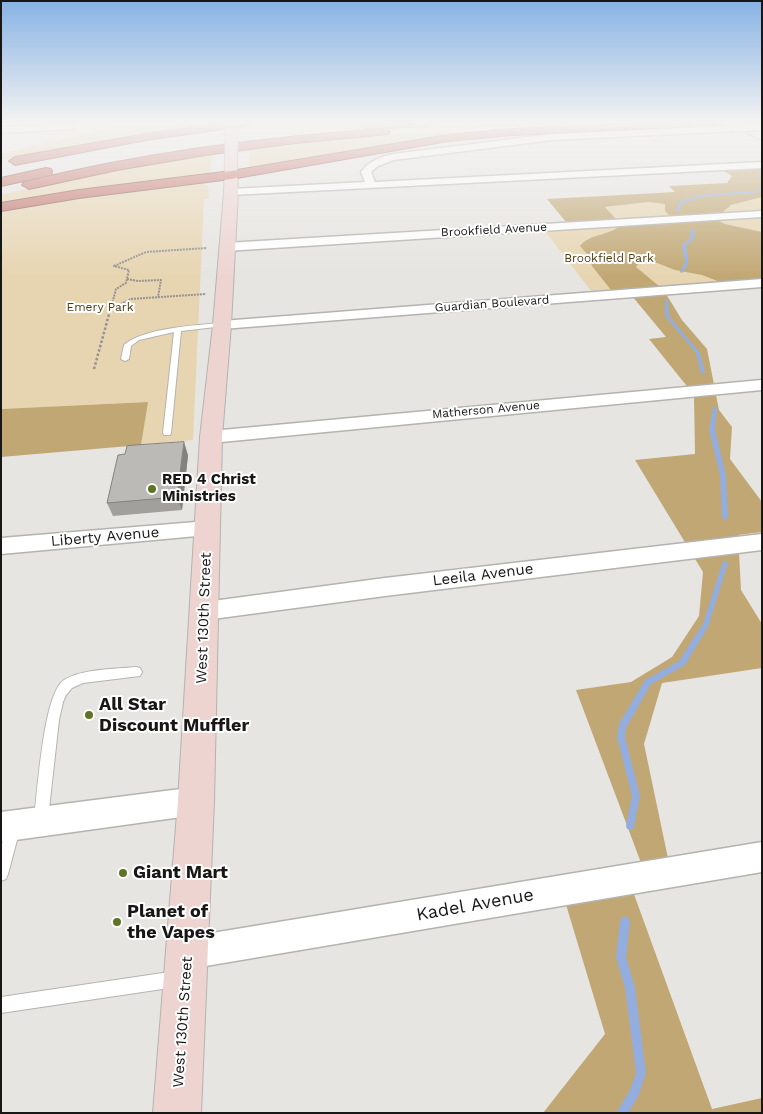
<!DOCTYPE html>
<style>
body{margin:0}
#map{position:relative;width:763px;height:1114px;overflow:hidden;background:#e7e5e1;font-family:"Work Sans",sans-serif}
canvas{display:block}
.frame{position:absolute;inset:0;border:2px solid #181716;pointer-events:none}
</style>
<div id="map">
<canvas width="763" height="1114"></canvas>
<div class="frame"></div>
</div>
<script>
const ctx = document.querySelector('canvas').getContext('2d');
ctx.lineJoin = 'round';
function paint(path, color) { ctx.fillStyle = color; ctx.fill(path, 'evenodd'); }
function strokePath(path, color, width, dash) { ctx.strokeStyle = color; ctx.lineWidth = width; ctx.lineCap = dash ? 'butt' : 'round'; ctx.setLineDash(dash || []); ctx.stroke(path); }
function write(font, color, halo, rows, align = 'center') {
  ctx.font = font + ' "Work Sans",sans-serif'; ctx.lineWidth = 4; ctx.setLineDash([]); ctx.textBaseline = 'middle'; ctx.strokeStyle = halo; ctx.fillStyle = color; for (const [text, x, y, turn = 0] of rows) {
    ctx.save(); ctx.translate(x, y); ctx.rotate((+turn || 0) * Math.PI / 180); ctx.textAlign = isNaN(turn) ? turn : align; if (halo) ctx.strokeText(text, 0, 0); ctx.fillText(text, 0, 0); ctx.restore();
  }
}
paint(new Path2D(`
 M 128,123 L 214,123 L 214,124 L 117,138 L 1,160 L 1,154 Z
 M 510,123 L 669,123 L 408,129 L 407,128 Z
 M 543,129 L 415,141 L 274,165 L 249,168 L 249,147 L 368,135 Z
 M 213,152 L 210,175 L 1,205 L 1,195 L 5,194 L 121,167 Z
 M 185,183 L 200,183 L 208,186 L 209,198 L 204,199 L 193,440 L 141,445 L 147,402 L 1,409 L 1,210 Z
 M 762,197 L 762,210 L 723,212 L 731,205 Z
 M 648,202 L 665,204 L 665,211 L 670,216 L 616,219 L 605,207 Z
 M 762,216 L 762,279 L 591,291 L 544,230 Z`), '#e7d5b1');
paint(new Path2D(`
 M 762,167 L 762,197 L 731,205 L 723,212 L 670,216 L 665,211 L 665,204 L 648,202 L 605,207 L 616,219 L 566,222 L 547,199 L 675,192 L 669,186 L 727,183 L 732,176 L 721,169 Z
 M 715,219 L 725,224 L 762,232 L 762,279 L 720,282 L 702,275 L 675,270 L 657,263 L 639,263 L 636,267 L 659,286 L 611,290 L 592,266 L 588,255 L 580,246 C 590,233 611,236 622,224 Z
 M 666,294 L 682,320 L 707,349 L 719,410 L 732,427 L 730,459 L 762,502 L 762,532 L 738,535 L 741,590 L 762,624 L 762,668 L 662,683 L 644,744 L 669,863 L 643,868 L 576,690 L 631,682 L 672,657 L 699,616 L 703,572 L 635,460 L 695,454 L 694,395 L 649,339 L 666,337 L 632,296 Z
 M 148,402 L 141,445 L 1,457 L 1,409 Z
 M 631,886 L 712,1109 L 762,1098 L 762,1113 L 543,1113 L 605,1034 L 564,898 Z`), '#c1a773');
paint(new Path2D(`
 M 746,132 L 762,140 L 762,142 L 746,134 Z
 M 762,190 L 762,192 L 701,197 L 682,203 L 679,212 L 676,211 L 680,201 L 701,195 Z
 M 692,229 L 694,230 L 695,237 L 686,246 C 688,258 691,264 682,273 L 680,272 L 685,262 L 682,246 L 691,237 L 690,230 Z
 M 665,299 L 668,300 L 669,316 L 700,353 L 705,373 L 705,374 L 703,374 L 701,373 L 696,353 L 665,316 Z
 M 715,406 L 717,408 L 715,430 L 726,475 L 728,518 L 725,520 L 722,518 L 720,475 L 709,430 L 713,408 Z
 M 723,561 L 727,561 L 728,563 L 708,627 L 685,665 L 651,684 L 626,728 L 625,737 L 640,796 L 634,826 L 633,829 L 630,830 L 627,829 L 626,826 L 632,796 L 617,737 L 619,724 L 645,680 L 679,661 L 703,624 Z
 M 625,916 L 628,918 L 630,921 L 626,957 L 635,988 L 646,1073 L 638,1097 L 628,1113 L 616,1113 L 630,1090 L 636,1073 L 625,988 L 616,957 L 620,921 L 622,918 Z`), '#93aede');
const lane = new Path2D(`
 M 222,323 L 224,324 L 224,326 L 181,331 L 171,433 L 170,435 L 164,435 L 163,433 L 174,332 L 139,340 L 131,346 L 129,359 L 125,361 L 121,359 L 124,345 C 143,328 197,325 222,323 Z
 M 136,667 L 140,668 L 142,672 L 140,676 L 83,683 L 72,688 L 66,695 L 63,702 L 59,720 L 48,818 L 46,823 L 41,825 L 36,823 L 34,818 C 38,791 43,694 64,680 C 81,669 116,669 136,667 Z
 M 13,822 L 18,824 L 20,829 L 8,874 L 6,879 L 1,881 L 1,847 L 8,824 Z
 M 176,971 L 182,973 L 184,979 L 182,985 L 176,987 L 1,1013 L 1,997 Z`);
const street = new Path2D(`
 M 71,124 L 74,125 L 74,129 L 1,133 L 1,127 Z
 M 762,124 L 762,130 L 552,140 L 394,160 L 378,166 L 371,172 L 375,182 L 762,162 L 762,168 L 231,195 L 226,192 L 231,189 L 365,182 L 361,172 C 369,161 380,157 393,154 L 552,134 Z
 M 762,211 L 762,217 L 226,251 L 220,247 L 226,243 Z
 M 762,279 L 762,287 L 222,329 L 217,328 L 215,325 L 217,322 L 222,321 Z
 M 762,380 L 762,390 L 211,443 L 205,441 L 202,437 L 205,433 L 211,431 Z
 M 208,521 L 215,523 L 218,528 L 215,533 L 208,535 L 1,554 L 1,538 Z
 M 762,534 L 762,550 L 385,596 L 205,620 L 197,618 L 194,611 L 197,604 L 205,602 L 385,578 Z
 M 196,787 L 206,791 L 210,801 L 206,811 L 196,815 L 1,842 L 1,812 Z
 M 762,842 L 762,872 L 188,969 L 176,965 L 172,953 L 176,941 L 188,937 Z`);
const secondary = new Path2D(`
 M 231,157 L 237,161 L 238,192 L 231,325 L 222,437 L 214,801 L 201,1113 L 153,1113 L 178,801 L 200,437 L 213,325 L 224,192 L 225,161 Z`);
const highway = new Path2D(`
 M 225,123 L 250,123 L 245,126 L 146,140 L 15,165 L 9,161 L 15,157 L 146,134 Z
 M 369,123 L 433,123 L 428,126 L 366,129 L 360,126 L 362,124 Z
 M 654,123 L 724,123 L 719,126 L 513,135 L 448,141 L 231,179 L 79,198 L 1,211 L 1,203 L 79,190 L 231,171 L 448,135 L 513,129 Z
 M 384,129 L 390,132 L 388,134 L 295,143 L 205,155 L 117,170 L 29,189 L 22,185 L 24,182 C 142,153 263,137 384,129 Z
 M 46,168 L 51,169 L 52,172 L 51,175 L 1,186 L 1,178 Z`);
strokePath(lane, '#b4b3af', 2);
strokePath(street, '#b4b3af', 3);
strokePath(secondary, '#b4b3af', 2);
strokePath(highway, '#875049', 2);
strokePath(new Path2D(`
 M 127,279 L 138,281 L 161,280 L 158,297
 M 111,308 L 116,289 L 126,283 L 129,270 L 114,266 L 146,252 L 207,248
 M 112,308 L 131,299 L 206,294`), '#949390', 2, [2, 1]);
strokePath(new Path2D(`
 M 112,308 L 114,307
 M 94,369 L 111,307`), '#949390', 2.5, [2.5, 2]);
paint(lane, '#fff');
paint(street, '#fff');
paint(secondary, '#edd4d1');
paint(highway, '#c36f65');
const secondaryBridge = new Path2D(`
 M 231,161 L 232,123`);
strokePath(secondaryBridge, '#b4b3af', 14, []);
strokePath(secondaryBridge, '#edd4d1', 12);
paint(new Path2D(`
 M 188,455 L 182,510 L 113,516 L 107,503 Z`), '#a2a09d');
paint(new Path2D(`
 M 184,442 L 188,455 L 182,510 L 177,497 Z`), '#84827f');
const building = new Path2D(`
 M 184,442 L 177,497 L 107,503 L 118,455 L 125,454 L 127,446 Z`);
paint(building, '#bcbab6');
strokePath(building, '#84827f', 1);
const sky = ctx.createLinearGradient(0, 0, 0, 278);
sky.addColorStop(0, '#86b2e4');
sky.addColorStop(0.44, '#f4f3f2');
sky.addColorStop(1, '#f4f3f200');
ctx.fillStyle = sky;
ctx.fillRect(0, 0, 763, 278);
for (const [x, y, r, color] of [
 [152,489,5,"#5f7525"],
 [89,715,5,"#5f7525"],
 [123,873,5,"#5f7525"],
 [117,922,5,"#5f7525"]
]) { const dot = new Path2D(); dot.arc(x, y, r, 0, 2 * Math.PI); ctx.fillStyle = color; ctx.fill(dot); strokePath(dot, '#fff', 2); }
write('12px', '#181716', '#fff', [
 ["Brookfield Avenue",494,230,-3],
 ["Guardian Boulevard",492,304,-4],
 ["Matherson Avenue",486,410,-5]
]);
write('12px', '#4d3b10', '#fff', [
 ["Brookfield Park",609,258],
 ["Emery Park",100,307]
]);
write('bold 15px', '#181716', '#fff', [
 ["RED 4 Christ",162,480],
 ["Ministries",162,497]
], 'left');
write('15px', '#181716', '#fff', [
 ["Liberty Avenue",105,537,-5],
 ["Leeila Avenue",483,575,-7],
 ["West 130th Street",204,618,-88],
 ["West 130th Street",183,1022,-86]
]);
write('bold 18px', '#181716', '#fff', [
 ["All Star",99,705],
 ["Discount Muffler",99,726],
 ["Giant Mart",133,873],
 ["Planet of",127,912],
 ["the Vapes",127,933]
], 'left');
write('18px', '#181716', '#fff', [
 ["Kadel Avenue",475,905,-10]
]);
</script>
